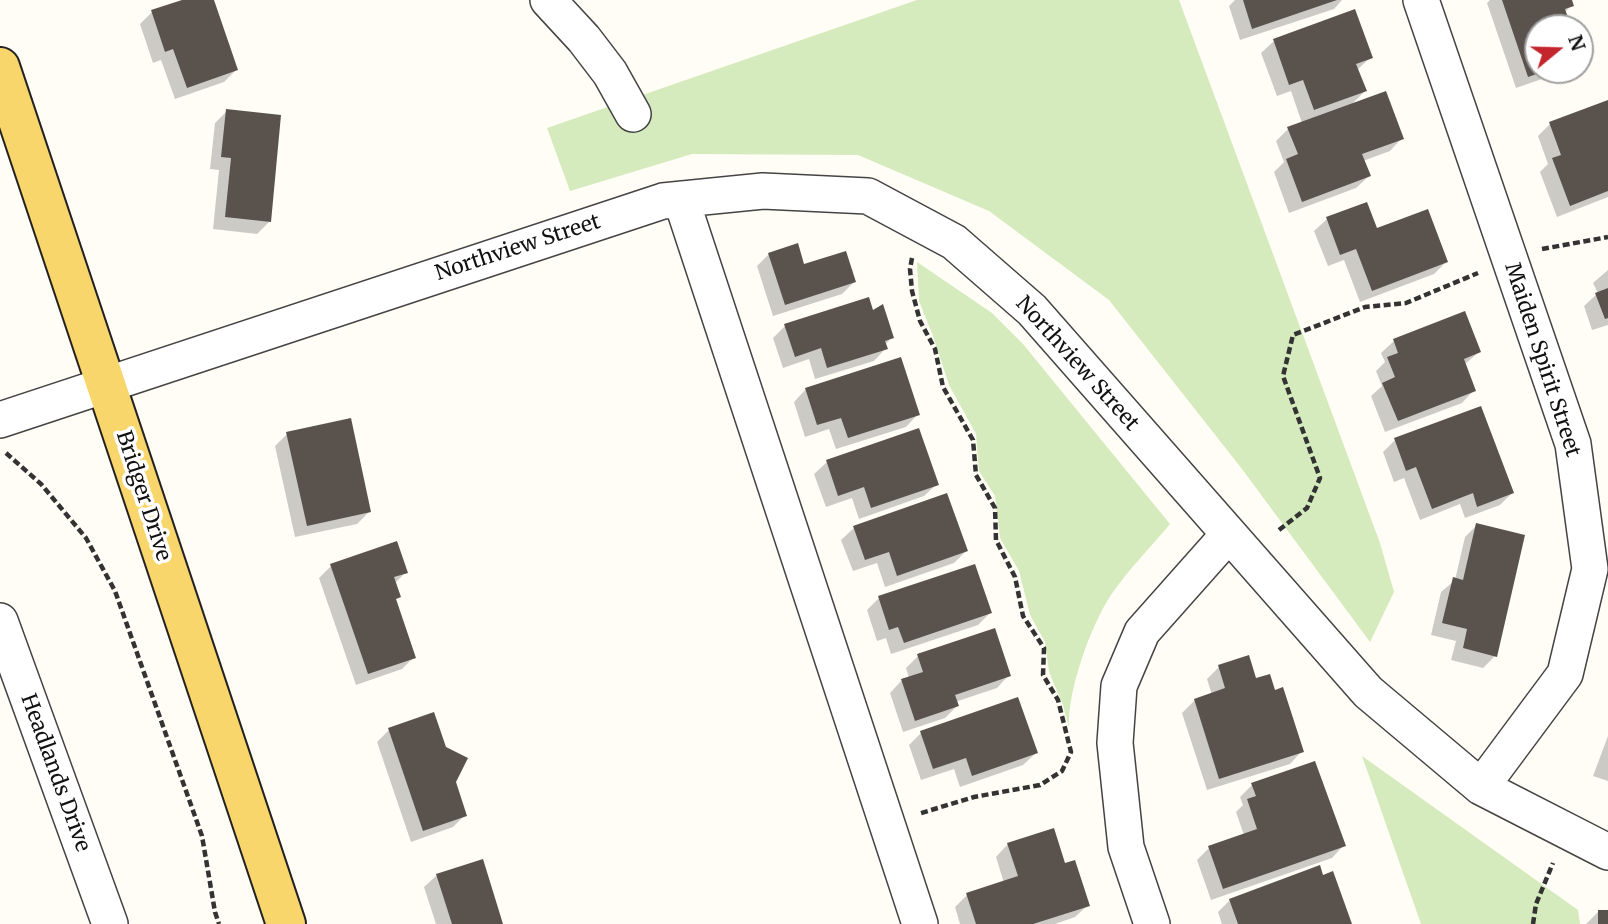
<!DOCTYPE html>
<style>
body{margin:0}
#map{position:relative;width:1608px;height:924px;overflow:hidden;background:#fffdf5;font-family:Merriweather,serif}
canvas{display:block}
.north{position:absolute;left:1524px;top:14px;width:70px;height:70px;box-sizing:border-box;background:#fff;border:2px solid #a0a0a0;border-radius:50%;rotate:71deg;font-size:19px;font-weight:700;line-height:28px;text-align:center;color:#111}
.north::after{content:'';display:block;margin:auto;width:24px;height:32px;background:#c4262e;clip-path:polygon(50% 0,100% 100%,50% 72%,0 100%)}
</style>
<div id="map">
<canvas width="1608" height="924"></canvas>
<div class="north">N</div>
</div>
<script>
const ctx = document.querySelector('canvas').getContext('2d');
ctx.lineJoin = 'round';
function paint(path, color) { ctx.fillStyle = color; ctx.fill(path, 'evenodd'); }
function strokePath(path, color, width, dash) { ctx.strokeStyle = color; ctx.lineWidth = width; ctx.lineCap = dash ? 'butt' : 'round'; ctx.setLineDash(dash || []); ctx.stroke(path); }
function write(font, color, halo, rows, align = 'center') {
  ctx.font = font + ' Merriweather,serif'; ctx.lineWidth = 7; ctx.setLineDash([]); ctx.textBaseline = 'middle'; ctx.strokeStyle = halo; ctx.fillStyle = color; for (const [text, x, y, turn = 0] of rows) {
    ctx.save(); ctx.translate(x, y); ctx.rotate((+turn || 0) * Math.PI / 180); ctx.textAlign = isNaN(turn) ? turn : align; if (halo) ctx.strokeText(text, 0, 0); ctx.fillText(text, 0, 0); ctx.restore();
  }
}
paint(new Path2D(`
 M 917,0 L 1179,0 L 1380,543 L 1394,592 L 1370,642 L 1242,469 L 1109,300 L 989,211 L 858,155 L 692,154 L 570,191 L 547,128 Z
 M 917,262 L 992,313 L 1023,344 L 1170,524 C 1151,547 1128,570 1111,595 C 1091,625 1067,691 1069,728 L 1063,705 L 1049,672 L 1045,642 L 1030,615 L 1019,571 L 1000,538 L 995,496 L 979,471 L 976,434 L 949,385 L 933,336 L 919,301 Z
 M 1362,756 L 1578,910 L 1580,924 L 1421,924 Z`), '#d5ebbd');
paint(new Path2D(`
 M 188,0 L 212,0 L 236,70 L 224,82 L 175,99 L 161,60 L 153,63 L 140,24 L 152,12 Z
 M 1235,0 L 1342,0 L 1334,9 L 1240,40 L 1229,6 Z
 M 1490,0 L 1571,0 L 1572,5 L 1564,13 L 1569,28 L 1578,28 L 1538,28 L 1538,70 L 1568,70 L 1516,88 L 1487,3 Z
 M 1354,11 L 1371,57 L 1357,70 L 1365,91 L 1350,106 L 1402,138 L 1390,151 L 1363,161 L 1369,176 L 1356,188 L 1289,213 L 1274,172 L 1284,162 L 1276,141 L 1288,129 L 1302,123 L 1291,91 L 1277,96 L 1261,53 L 1274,41 Z
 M 1608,102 L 1608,197 L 1557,217 L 1540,172 L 1548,164 L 1538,136 L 1550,124 Z
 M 227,111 L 269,222 L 257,234 L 213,229 L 219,170 L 210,169 L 215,123 Z
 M 1366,204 L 1376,230 L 1446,262 L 1434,274 L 1360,302 L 1344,260 L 1328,266 L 1314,231 L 1327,219 Z
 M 769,254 L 803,266 L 854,282 L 842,294 L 773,316 L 757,266 Z
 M 1608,270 L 1608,325 L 1592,330 L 1584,306 L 1598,293 L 1593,283 Z
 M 872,313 L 892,337 L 885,345 L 886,348 L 874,361 L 815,379 L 809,359 L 783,368 L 773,338 L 785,326 Z
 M 1464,314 L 1479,352 L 1464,365 L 1474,390 L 1462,403 L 1385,432 L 1371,396 L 1382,386 L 1376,371 L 1385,362 L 1381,353 L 1394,341 Z
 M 806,389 L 918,414 L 906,427 L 836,449 L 829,429 L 805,437 L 794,402 Z
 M 918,430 L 937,484 L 924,496 L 859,519 L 852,498 L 826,507 L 814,474 L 827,462 Z
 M 287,434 L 369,512 L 357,524 L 295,537 L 275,446 Z
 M 1395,440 L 1512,493 L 1500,505 L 1465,518 L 1460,504 L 1420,520 L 1404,478 L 1394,482 L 1383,452 Z
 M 946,495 L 966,551 L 954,563 L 885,587 L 877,563 L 853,571 L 841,540 L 854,528 Z
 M 1477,525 L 1495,656 L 1483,668 L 1451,660 L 1456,641 L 1431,635 L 1441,592 L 1455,580 L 1465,537 Z
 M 331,566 L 406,572 L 394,584 L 399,596 L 395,600 L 414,657 L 402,669 L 356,685 L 319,578 Z
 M 879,598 L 990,613 L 978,625 L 891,654 L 886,638 L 877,641 L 867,610 Z
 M 918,656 L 1009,675 L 997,688 L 955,702 L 957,706 L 945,718 L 903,732 L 890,693 L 902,680 L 909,678 L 906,668 Z
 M 1219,667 L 1255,680 L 1302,751 L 1290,764 L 1207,790 L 1182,713 L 1195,700 L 1212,695 L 1207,679 Z
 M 389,730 L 454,781 L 465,815 L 453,827 L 411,842 L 377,742 Z
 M 921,733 L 1036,753 L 1023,765 L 960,787 L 954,769 L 921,780 L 909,745 Z
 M 1608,736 L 1608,781 L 1593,776 Z
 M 1252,785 L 1344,845 L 1332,858 L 1211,900 L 1197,860 L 1209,848 L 1244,835 L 1236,812 L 1243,805 L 1240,797 Z
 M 1008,844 L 1064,866 L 1088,905 L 1075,917 L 1055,924 L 960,924 L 955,907 L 967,895 L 1004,883 L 996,857 Z
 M 437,875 L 501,924 L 436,924 L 424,887 Z
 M 1322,877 L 1350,924 L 1222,924 L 1218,912 L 1230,900 Z
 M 1608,911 L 1608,924 L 1586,924 L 1598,912 Z`), '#0003');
paint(new Path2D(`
 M 182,0 L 214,0 L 238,70 L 187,88 L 173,49 L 165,52 L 151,10 Z
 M 1243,0 L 1337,0 L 1252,29 Z
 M 1502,0 L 1572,0 L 1574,6 L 1565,9 L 1571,26 L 1579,23 L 1580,28 L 1538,28 L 1538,70 L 1548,70 L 1528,77 Z
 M 1355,9 L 1373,58 L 1356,64 L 1367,91 L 1314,110 L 1303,80 L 1289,85 L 1273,39 Z
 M 1580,29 L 1590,56 L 1580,59 Z
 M 1386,91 L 1404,139 L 1362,154 L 1371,176 L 1302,202 L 1286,159 L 1298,154 L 1287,127 Z
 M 1608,100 L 1608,191 L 1570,206 L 1552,158 L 1561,155 L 1549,122 Z
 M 226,109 L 281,115 L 271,222 L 225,217 L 231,158 L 221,157 Z
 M 1367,202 L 1377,228 L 1428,209 L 1448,262 L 1372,291 L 1356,249 L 1340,255 L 1326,217 Z
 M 798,243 L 804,264 L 846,251 L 856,282 L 785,305 L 768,253 Z
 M 1608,288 L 1608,318 L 1605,319 L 1595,293 Z
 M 869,297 L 873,310 L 883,304 L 894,338 L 885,341 L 888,349 L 827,368 L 821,348 L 795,357 L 784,324 Z
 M 1465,311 L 1481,352 L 1464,359 L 1476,391 L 1398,421 L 1382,383 L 1395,377 L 1387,357 L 1398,353 L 1393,339 Z
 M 901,357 L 920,415 L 848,438 L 841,418 L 817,425 L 805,388 Z
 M 1481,406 L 1514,493 L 1477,507 L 1473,493 L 1432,509 L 1416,467 L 1406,471 L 1394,438 Z
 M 351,418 L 371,512 L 307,526 L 286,432 Z
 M 919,428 L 939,485 L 871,508 L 864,487 L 838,496 L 826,460 Z
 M 947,493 L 968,551 L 897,576 L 889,552 L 865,560 L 853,526 Z
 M 1476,523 L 1525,535 L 1497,657 L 1463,648 L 1467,629 L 1442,623 L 1453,577 L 1463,580 Z
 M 397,541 L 408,573 L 394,577 L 401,597 L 396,599 L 416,658 L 368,674 L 330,564 Z
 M 975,564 L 992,613 L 904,643 L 898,627 L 889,630 L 878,596 Z
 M 995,628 L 1011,676 L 955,695 L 959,706 L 915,721 L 901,679 L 923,672 L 917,654 Z
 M 1249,655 L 1256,678 L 1270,674 L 1275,690 L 1283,687 L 1304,752 L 1219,779 L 1194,699 L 1225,688 L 1218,665 Z
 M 1018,697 L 1038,753 L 972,776 L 966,758 L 933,769 L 920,731 Z
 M 434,712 L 446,747 L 468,758 L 456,782 L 467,816 L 423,831 L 388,728 Z
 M 1315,761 L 1346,846 L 1223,889 L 1208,846 L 1257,829 L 1247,799 L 1256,796 L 1251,783 Z
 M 1054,828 L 1065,863 L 1075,860 L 1090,906 L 1033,924 L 976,924 L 966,893 L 1018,876 L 1007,843 Z
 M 483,859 L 503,924 L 452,924 L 436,874 Z
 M 1320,865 L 1323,875 L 1333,871 L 1352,924 L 1238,924 L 1229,899 Z
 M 1598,910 L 1608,910 L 1608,924 L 1598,924 Z`), '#5a524d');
const minor = new Path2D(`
 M 548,0 L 584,39 L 610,73 L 633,114
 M 1421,0 L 1573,444 L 1590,569 L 1565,674 L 1481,787
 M 681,199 L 920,924
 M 0,420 L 663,201 L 763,191 L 868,196 L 954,242 L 1032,310 L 1368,692 L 1481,787 L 1608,852
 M 0,621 L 110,924
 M 1152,924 L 1126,847 L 1115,743 L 1119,686 L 1142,632 L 1229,534`);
const major = new Path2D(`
 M 0,67 L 286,924`);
strokePath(minor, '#444', 38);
strokePath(major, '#222', 42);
strokePath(new Path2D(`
 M 1542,249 L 1608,237
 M 912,258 L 910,269 L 912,291 L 920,321 L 935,349 L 943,387 L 973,440 L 976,475 L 995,508 L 996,540 L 1015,577 L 1023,616 L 1044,648 L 1043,675 L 1058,700 L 1071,752 L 1062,771 L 1040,785 L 974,797 L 918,814
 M 6,453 L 41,484 L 86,538 L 115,591 L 202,836 L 215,912 L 219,924
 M 1279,530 L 1307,508 L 1320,478 L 1283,376 L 1293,335 L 1365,307 L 1406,303 L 1478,273
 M 1533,924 L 1536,904 L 1553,863`), '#333', 4.5, [7, 3.5]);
strokePath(minor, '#fff', 35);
strokePath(major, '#f9d66b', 38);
write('21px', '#111', '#fff', [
 ["Northview Street",518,248,-18],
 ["Maiden Spirit Street",1542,360,72],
 ["Northview Street",1077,364,48],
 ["Bridger Drive",143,496,72],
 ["Headlands Drive",55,773,70]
]);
</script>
